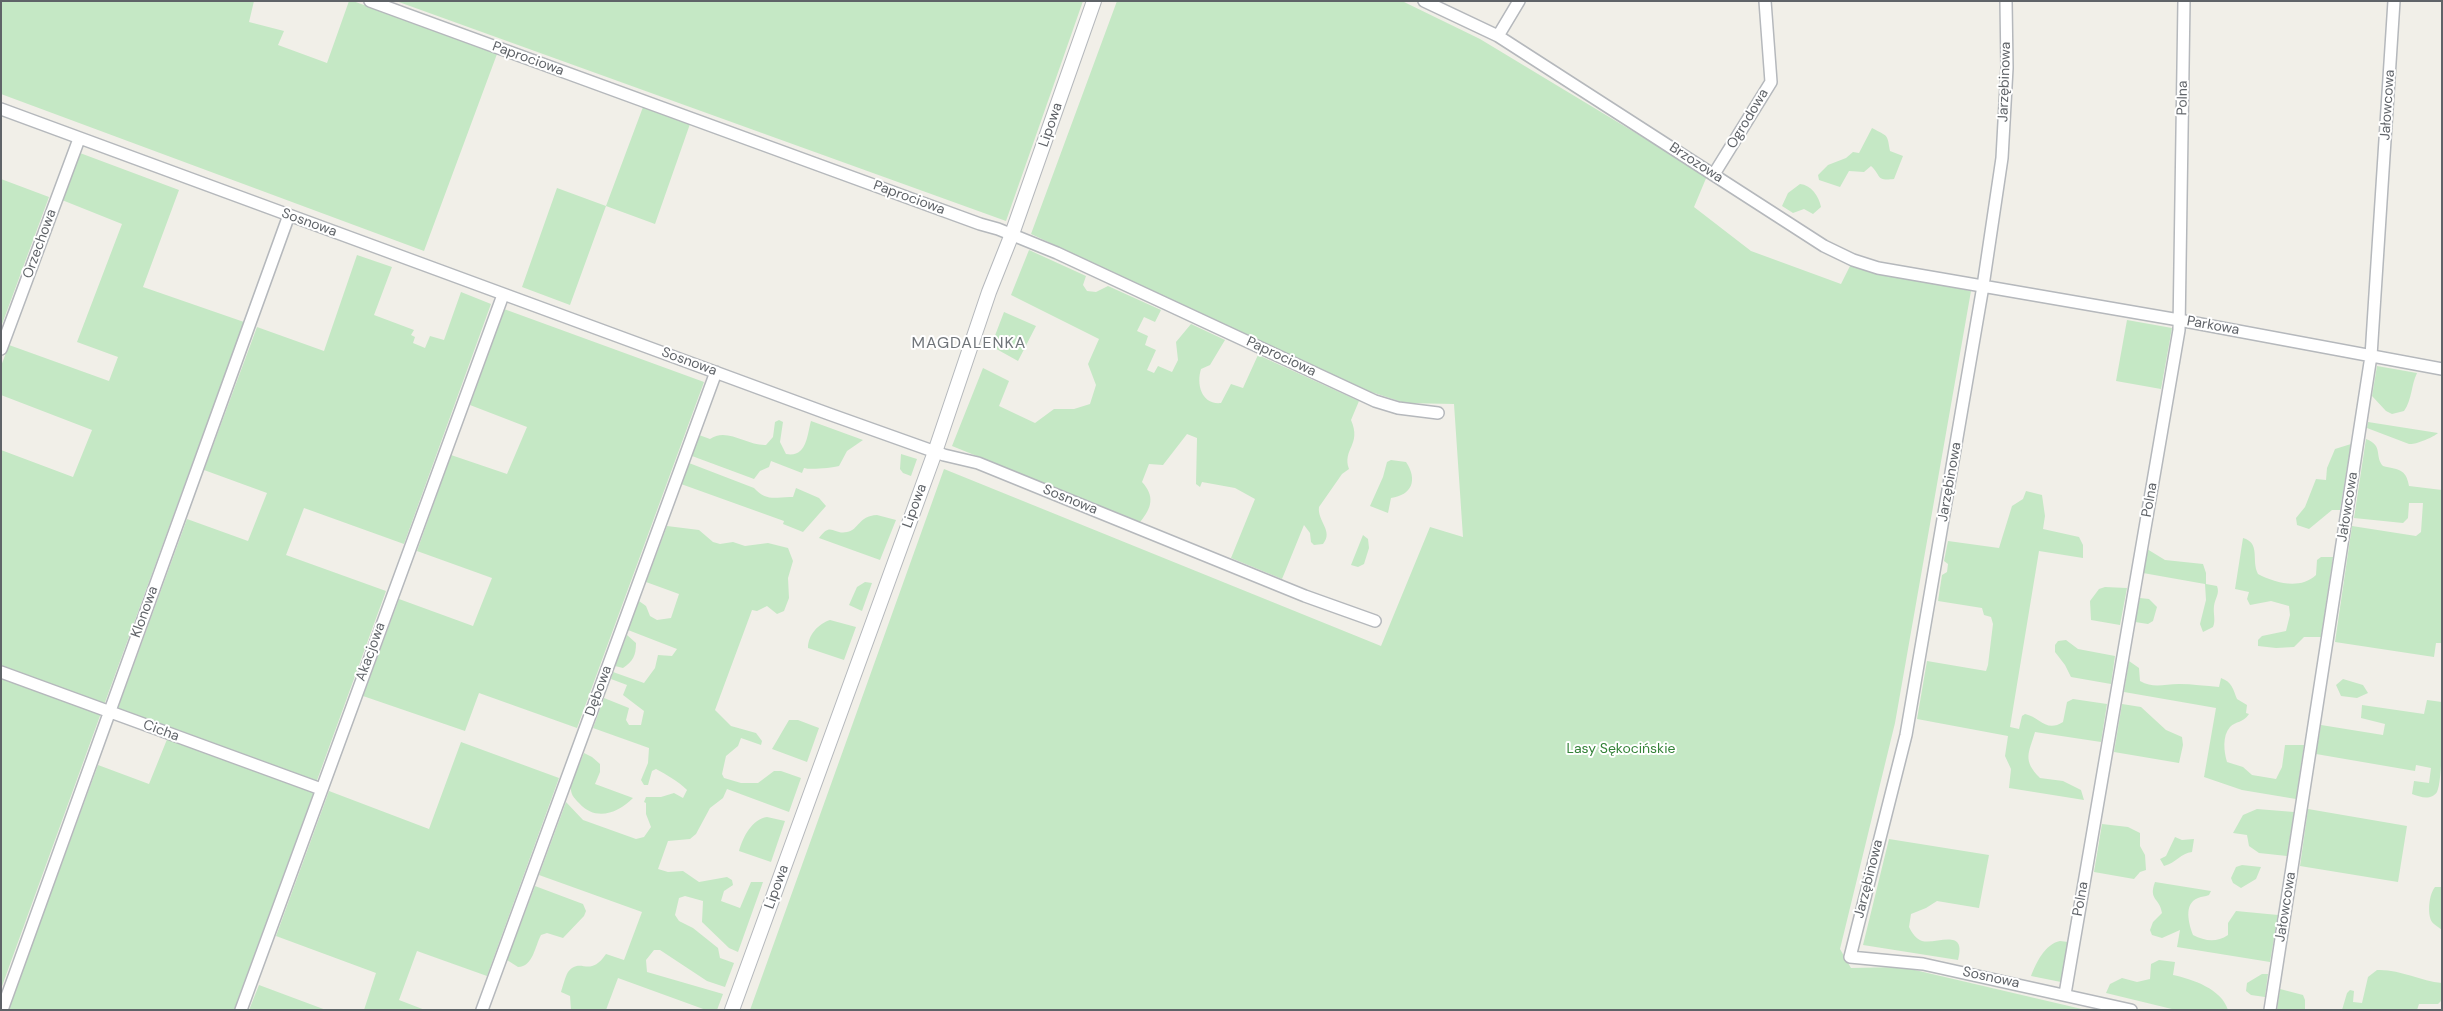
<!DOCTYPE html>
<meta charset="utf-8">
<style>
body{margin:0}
#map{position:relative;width:2443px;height:1011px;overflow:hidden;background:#f1efe8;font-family:"DM Sans",sans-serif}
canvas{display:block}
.frame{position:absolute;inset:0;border:2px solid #5f6368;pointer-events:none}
</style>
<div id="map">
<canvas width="2443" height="1011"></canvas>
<div class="frame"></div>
</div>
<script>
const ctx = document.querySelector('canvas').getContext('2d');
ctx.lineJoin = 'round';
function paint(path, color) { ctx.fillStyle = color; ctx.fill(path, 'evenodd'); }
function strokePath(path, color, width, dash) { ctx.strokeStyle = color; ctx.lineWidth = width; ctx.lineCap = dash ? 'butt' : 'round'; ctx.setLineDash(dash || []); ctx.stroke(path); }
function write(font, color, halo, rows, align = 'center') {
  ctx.font = font + ' "DM Sans",sans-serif'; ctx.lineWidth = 4; ctx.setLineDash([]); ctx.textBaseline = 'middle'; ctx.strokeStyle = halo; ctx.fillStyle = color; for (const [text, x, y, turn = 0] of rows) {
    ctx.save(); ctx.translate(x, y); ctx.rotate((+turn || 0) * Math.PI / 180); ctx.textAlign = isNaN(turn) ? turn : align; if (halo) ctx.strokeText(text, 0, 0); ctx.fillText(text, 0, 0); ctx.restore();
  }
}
paint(new Path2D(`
 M 1,1 L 254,1 L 249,22 L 284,31 L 278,45 L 327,63 L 349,1 L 353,1 L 497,54 L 424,251 L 1,94 Z
 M 396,1 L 1083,1 L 1006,221 Z
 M 1117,1 L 1402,1 L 1480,39 L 1707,176 L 1694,207 L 1751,251 L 1841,284 L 1850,266 L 1867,271 L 1971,291 L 1895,723 L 1840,949 L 1851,968 L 1902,967 L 2086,1010 L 750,1010 L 944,469 L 1381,646 L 1430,527 L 1463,537 L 1454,404 L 1405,403 L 1365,390 L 1031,234 Z
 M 643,107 L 690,124 L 655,224 L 606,206 L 570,305 L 522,287 L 557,188 L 606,206 Z
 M 1872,128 C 1889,137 1887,134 1890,151 L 1903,156 L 1894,179 C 1875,181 1882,176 1871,166 L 1864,172 L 1849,171 L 1840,187 L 1819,180 L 1818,175 L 1828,165 L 1846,158 L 1853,152 L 1859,153 Z
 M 80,153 L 179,190 L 143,287 L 244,322 L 104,705 L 1,668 L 1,450 L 73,477 L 92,430 L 1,395 L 1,366 L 9,345 L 109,381 L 118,357 L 77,342 L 122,224 L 62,200 Z
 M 1,179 L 49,197 L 1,327 Z
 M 1800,184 C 1811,185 1819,196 1821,207 L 1813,214 L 1804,209 L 1793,213 L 1782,206 L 1788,193 Z
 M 1029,250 L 1086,276 L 1083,285 L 1087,291 L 1096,292 L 1108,286 L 1161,310 L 1155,322 L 1144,317 L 1137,331 L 1148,336 L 1145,345 L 1156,350 L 1147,370 L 1154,373 L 1158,366 L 1172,372 L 1178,360 L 1176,342 L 1191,324 L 1225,340 L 1210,365 L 1201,369 C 1196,385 1202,405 1221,403 L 1231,384 L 1243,388 L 1258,355 L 1359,401 L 1351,420 C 1362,445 1342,449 1349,469 L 1342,474 L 1319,507 C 1317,521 1334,531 1323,544 L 1314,545 L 1311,542 L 1310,533 L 1304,525 L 1282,579 L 1231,558 L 1255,499 L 1235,488 L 1202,482 L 1200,487 L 1196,484 L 1197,438 L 1187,434 L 1163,465 L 1149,464 L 1142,482 C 1155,496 1152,508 1140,522 L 952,446 L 983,368 L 1009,381 L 999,406 L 1035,423 L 1054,409 L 1074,409 L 1090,404 L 1096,385 L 1088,364 L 1099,339 L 1011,295 Z
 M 357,255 L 392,267 L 374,315 L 414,330 L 411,335 L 415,337 L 413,343 L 425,348 L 430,336 L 444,340 L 461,292 L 491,304 L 404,544 L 304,508 L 286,555 L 386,591 L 316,783 L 117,711 L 187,519 L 248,541 L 267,493 L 204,470 L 257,327 L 324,351 Z
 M 504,309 L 704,382 L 577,728 L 479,693 L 465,731 L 363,696 L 399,599 L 473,626 L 492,578 L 417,551 L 451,455 L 507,474 L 527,427 L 470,405 Z
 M 1004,312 L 1036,326 L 1018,361 L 991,346 Z
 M 2127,320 L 2172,328 L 2161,389 L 2116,381 Z
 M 2377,366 L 2417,373 C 2411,385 2412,400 2404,411 L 2392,414 L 2386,411 L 2372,396 Z
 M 779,420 L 783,422 L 780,442 L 786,454 C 807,458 807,435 811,421 L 863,440 L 847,451 L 839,466 C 832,468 809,470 804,468 L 802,473 L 771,461 L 769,467 L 760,471 L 754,479 L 692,456 L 699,435 L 710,439 C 727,427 747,446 766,445 L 773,437 L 775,422 Z
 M 2368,422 L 2438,433 C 2434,437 2415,445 2409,444 L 2367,428 Z
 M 2366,439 C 2384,446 2374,456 2383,466 C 2398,470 2406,468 2409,486 L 2442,490 L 2442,643 L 2436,643 L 2434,657 L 2335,642 L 2352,526 L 2416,536 L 2421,532 L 2423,503 L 2409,503 L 2408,518 L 2403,523 L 2354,518 Z
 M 2351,444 L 2340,510 L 2332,510 L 2309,529 L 2297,525 L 2296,518 L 2305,507 L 2316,479 L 2326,480 L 2327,468 L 2335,449 Z
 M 901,454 L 917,459 L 911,476 L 903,473 L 900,469 Z
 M 1391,460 L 1406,462 C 1418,480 1412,495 1391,498 L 1388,513 L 1370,506 L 1383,477 L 1387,462 Z
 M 689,463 L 754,488 C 768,503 777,496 793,497 L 796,488 L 819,498 L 826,506 L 803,532 L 783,524 L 784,521 L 681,484 Z
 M 2026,491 L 2042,495 L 2045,516 L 2043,529 L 2079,537 L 2083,545 L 2083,558 L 2039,551 L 2010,727 L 2019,729 L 2022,716 L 2025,714 C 2040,717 2046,733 2063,722 L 2067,702 L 2073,699 L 2107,704 L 2101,742 L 2035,732 C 2029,753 2022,760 2040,778 L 2063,781 L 2081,790 L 2084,800 L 2009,788 L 2011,769 L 2005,756 L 2008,736 L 1917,719 L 1927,661 L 1986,671 L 1988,665 L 1993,624 L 1991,617 L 1984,615 L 1982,608 L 1938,601 L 1942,575 L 1947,572 L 1948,564 L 1944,561 L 1948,541 L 1999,548 L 2012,506 L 2023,499 Z
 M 877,515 L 896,520 L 880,560 L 819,538 C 831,521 833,535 847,532 C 859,530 858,516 877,515 Z
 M 667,526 L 699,530 L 713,542 L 720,544 L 733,542 L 745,546 L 768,543 L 788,548 L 793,561 L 788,578 L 789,598 L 784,611 L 777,614 L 767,606 L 757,611 L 752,610 L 715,710 L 731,726 L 756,733 L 762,741 L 761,745 L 741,738 L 738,746 L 726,756 L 722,774 L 724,778 L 741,783 L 758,783 L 774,771 L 781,771 L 801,778 L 789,812 L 727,789 L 723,798 L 710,808 L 696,834 L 690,839 L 668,841 L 658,869 L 668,872 L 683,871 L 699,882 L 727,877 L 732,880 L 733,885 L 724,891 L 721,901 L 740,908 L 751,882 L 763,882 L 738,952 L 729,948 L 702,922 L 703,901 L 685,896 L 679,898 L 675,915 L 679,921 L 693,928 L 718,948 L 720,958 L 734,963 L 725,987 L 707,981 L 660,950 L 654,950 L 646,960 L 647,972 L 723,994 L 717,1010 L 706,1010 L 618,978 L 606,1010 L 571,1010 L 570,996 L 561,992 C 563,986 565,977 568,972 C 581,956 589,979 606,954 L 624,960 L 642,912 L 539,875 L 566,802 L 583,820 L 636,839 L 644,837 L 651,827 L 646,814 L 646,803 L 644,802 L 646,797 L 661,797 L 674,793 L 683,798 L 687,790 C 678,781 667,775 656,769 L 652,771 L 648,785 L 644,785 L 641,780 L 648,763 L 649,748 L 593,728 L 604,698 L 629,708 L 626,720 L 629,725 L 641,725 L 644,711 L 623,695 L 627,685 L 611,679 L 613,672 L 644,683 L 655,668 L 658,655 L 672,656 L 677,649 L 628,630 L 639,601 L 646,606 L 650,616 L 657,620 L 671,618 L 679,594 L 646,582 Z
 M 1363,535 L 1368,539 L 1369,548 L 1364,564 L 1358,567 L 1351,565 Z
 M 2243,538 C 2261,543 2251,560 2258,574 C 2275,583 2300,590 2316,575 L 2317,560 L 2321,557 L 2333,557 L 2321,637 L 2304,637 L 2294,647 L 2276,648 L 2258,646 L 2258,640 L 2262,636 L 2286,631 L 2290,615 L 2289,606 L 2271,601 L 2250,605 L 2247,599 L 2249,592 L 2235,589 Z
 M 2147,549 L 2165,560 L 2203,564 L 2206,573 L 2206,584 L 2217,586 C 2220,594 2215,598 2214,606 C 2213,614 2216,620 2213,627 L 2203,632 L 2200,624 L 2206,600 L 2205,584 L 2143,573 Z
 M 865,582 L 872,583 L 862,611 L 849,605 L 857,587 Z
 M 2105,587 L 2127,588 L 2120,625 L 2091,620 L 2090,601 L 2099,589 Z
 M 2140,598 L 2149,599 L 2157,607 L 2153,621 L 2148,624 L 2135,622 Z
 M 830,620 L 856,627 L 844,660 L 808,648 C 808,635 818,624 830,620 Z
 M 627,635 L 636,643 C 636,656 633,661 623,668 L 615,666 Z
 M 2066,640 L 2078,649 L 2115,656 L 2111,684 L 2071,677 L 2065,665 L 2055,652 L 2055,645 L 2058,641 Z
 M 2129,661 L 2139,668 L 2140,681 C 2154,689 2164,684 2179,684 C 2192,684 2206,686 2219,687 L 2221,678 C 2232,682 2233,689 2237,699 L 2247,705 L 2246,713 L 2249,714 C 2243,723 2236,721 2230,727 C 2222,736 2224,752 2227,762 L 2243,767 L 2252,775 L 2276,779 L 2282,767 L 2285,745 L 2304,745 L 2296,799 L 2242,790 L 2204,777 L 2216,708 L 2124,692 Z
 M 1,676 L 101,713 L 1,989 Z
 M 2343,679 L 2363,685 L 2368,693 L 2357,698 L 2341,696 L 2336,685 Z
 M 2427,700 L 2442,702 C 2442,720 2443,780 2437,792 C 2431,801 2420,797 2412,794 L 2414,781 L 2429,783 L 2431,768 L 2416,765 L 2415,771 L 2316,754 L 2321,725 L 2383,735 L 2385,724 L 2361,718 L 2362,705 L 2424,714 Z
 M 2122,704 L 2141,707 L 2166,730 L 2182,737 L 2183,745 L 2179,763 L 2114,752 Z
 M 789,720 L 798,720 L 819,728 L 807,762 L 772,749 Z
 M 168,737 L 315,789 L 234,1010 L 8,1010 L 98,765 L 149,784 Z
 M 461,742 L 559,778 L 487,976 L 417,951 L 399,1000 L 425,1010 L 364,1010 L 376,973 L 276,936 L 329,791 L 429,829 Z
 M 584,753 L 592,757 L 600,764 L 600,772 L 595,784 L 633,798 C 618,813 596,822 579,803 C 574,798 570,794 571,786 C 573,776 580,763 584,753 Z
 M 2257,809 L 2294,812 L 2287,856 L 2259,853 L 2249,846 L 2247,835 L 2233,833 L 2243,815 Z
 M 2308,809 L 2407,826 L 2398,882 L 2300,866 Z
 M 767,817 L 785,821 L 771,862 L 739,851 C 743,837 752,819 767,817 Z
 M 2102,824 L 2128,827 L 2140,833 L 2140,846 L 2145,855 L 2146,870 L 2140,872 L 2134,879 L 2094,872 Z
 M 2175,837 L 2182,840 L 2194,839 L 2192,852 C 2181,853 2176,863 2164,866 L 2160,859 L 2166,856 Z
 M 1889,839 L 1989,855 L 1979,908 L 1937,901 L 1926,908 L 1911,914 L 1909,927 C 1912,933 1916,939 1922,941 C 1936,945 1967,927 1958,960 L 1863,945 Z
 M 2242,865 L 2261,867 L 2256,879 L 2241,888 L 2233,883 L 2231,878 L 2236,867 Z
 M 2155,882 L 2211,891 L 2209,895 C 2205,897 2202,896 2198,898 C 2183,904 2189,924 2193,935 C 2205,941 2216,943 2228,935 L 2228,923 L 2236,911 L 2278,915 L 2270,962 L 2177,947 L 2180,930 L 2162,938 L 2152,935 L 2150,930 L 2153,922 L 2162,913 C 2160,898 2148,900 2155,882 Z
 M 535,886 L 583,904 L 586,911 L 584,916 L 563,938 L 547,933 L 541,935 C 535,946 533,967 518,967 L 507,960 Z
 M 2435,887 L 2442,887 L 2442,930 C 2439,927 2434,925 2432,922 C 2427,914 2429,894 2435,887 Z
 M 2060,941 L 2068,942 L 2061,982 L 2031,976 C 2036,963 2045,944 2060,941 Z
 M 2159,960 L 2175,962 L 2173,975 C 2192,979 2222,989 2228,1010 L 2176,1010 L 2106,993 L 2110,984 L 2122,978 L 2137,982 L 2150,979 L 2151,964 Z
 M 2377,970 C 2400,969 2420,981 2442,983 L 2441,1001 L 2438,1004 L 2419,1004 L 2417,1010 L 2342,1010 L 2347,993 L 2350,990 L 2354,991 L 2353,1002 L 2362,1003 L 2368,977 Z
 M 2262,974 L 2268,974 L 2265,997 L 2251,995 L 2246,991 L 2247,983 Z
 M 259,985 L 326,1010 L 249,1010 Z
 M 2280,989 L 2303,995 L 2305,1000 L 2305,1010 L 2277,1010 Z`), '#c5e8c5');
const minor = new Path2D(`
 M 370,1 L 980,224 L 998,229 L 1057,253 L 1375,401 L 1398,408 L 1438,413
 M 1424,1 L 1498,36 L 1824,246 L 1853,260 L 1878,268 L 2179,320 L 2442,369
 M 2006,1 L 2007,68 L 2002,158 L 1983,286 L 1906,735 L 1850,957 L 1923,964 L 2131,1010
 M 1498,36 L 1519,1
 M 1,109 L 829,414 L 944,455 L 978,463 L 1305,596 L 1375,621
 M 1714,174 L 1771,82 L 1765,1
 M 1,349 L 79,139
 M 1,672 L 321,789
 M 2065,994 L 2179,330 L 2184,1
 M 2,1010 L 289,215
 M 241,1010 L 503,295
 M 482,1010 L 716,372
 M 2270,1010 L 2371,356 L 2394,1`);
const tertiary = new Path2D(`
 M 732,1010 L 935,452 L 989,292 L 1012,234 L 1094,1`);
strokePath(minor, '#b5b8bc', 14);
strokePath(tertiary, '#b5b8bc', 16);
strokePath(minor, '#fff', 11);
strokePath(tertiary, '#fff', 14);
write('14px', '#5f6368', '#fff', [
 ["Paprociowa",528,59,20],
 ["Jarzębinowa",2005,82,-88],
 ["Polna",2183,98,-89],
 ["Jałowcowa",2388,105,-86],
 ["Ogrodowa",1748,119,-59],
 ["Lipowa",1051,125,-71],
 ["Brzozowa",1696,163,33],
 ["Paprociowa",909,198,20],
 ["Sosnowa",309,223,20],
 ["Orzechowa",40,244,-70],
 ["Parkowa",2213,326,10],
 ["Paprociowa",1281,357,25],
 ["Sosnowa",689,362,20],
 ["Jarzębinowa",1950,482,-80],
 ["Sosnowa",1070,500,22],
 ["Polna",2150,500,-80],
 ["Lipowa",915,506,-70],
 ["Jałowcowa",2348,507,-81],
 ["Klonowa",145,612,-70],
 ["Akacjowa",371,652,-70],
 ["Dębowa",599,691,-70],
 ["Cicha",161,731,20],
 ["Jarzębinowa",1869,879,-76],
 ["Lipowa",777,887,-70],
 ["Polna",2081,899,-80],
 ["Jałowcowa",2286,907,-81],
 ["Sosnowa",1991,978,12]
]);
write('14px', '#348238', '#fff', [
 ["Lasy Sękocińskie",1621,749]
]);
ctx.letterSpacing = '1px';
write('16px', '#70757a', '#fff', [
 ["MAGDALENKA",969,344]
]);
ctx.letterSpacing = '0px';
</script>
